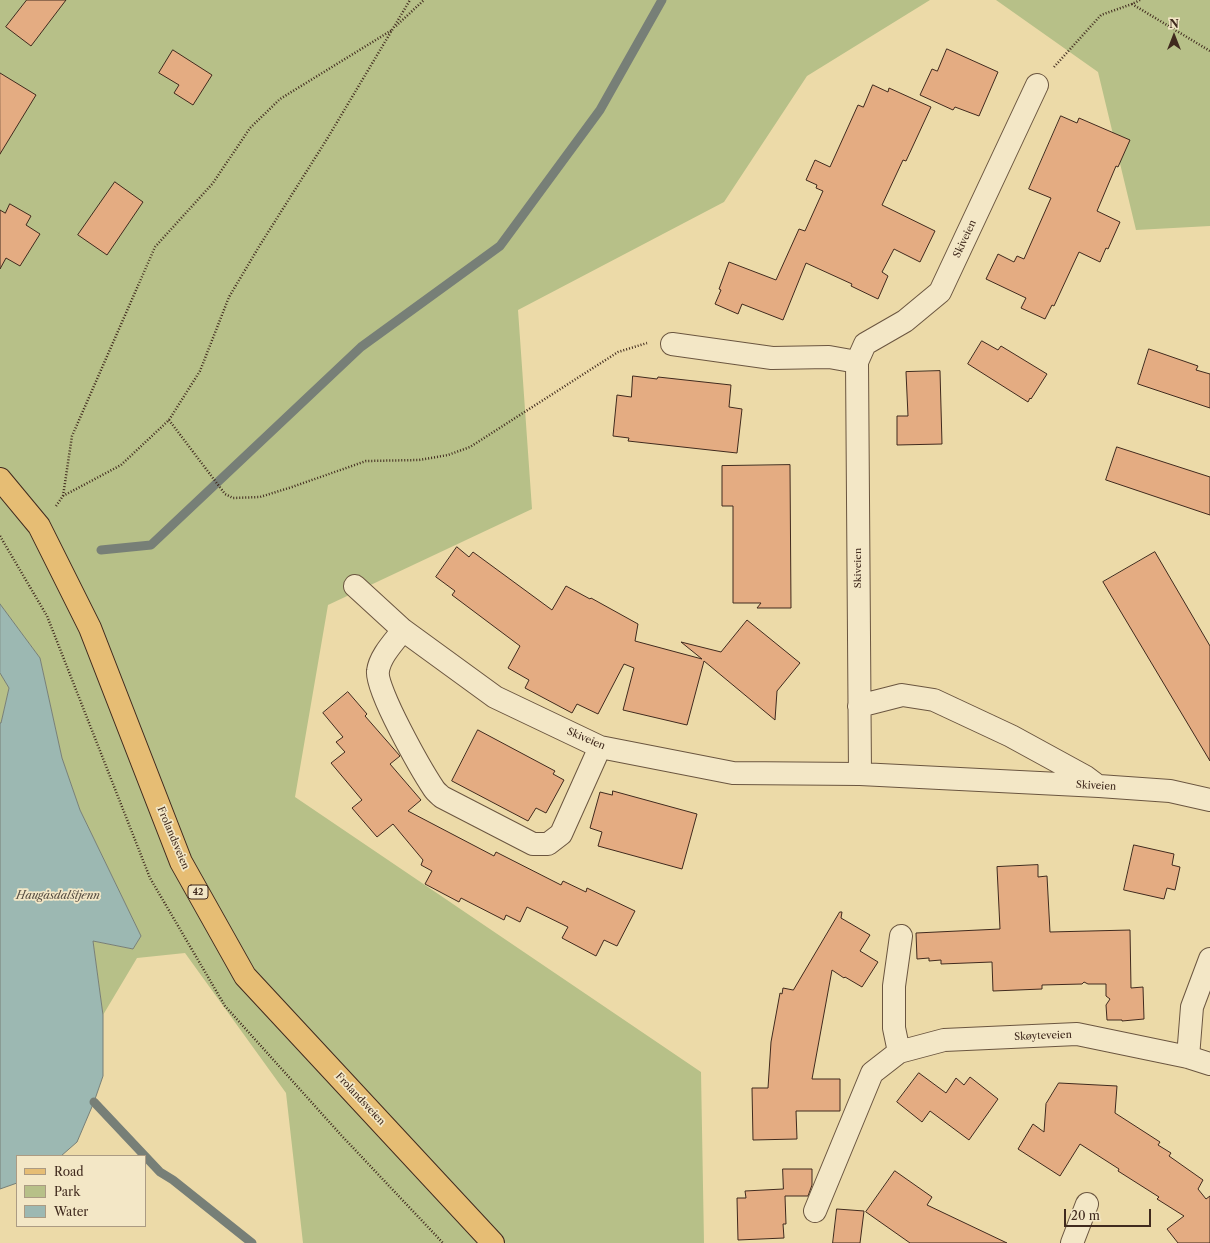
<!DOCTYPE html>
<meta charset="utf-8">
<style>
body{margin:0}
#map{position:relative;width:1210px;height:1243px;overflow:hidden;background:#ecdaa8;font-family:"Libre Caslon Text",serif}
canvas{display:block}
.legend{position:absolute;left:16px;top:1155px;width:130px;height:72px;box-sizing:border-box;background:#f3e7c6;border:1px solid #ab9b83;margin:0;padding:5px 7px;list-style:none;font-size:12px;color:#402a1e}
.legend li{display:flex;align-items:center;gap:8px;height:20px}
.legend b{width:20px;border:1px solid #ab9b83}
.north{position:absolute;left:1154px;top:16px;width:40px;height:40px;-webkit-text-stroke:3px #f3e7c6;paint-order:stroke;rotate:0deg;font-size:11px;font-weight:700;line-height:16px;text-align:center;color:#402a1e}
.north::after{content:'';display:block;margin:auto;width:14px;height:18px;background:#402a1e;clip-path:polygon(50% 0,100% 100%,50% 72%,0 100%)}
.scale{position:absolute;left:1064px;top:1209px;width:87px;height:18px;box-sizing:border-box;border:2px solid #402a1e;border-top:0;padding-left:5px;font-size:12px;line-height:14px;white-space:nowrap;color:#402a1e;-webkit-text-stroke:3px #f3e7c6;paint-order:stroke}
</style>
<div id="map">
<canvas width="1210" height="1243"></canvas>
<ul class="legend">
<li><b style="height:5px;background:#e6bd74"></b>Road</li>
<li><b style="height:11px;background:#b7c088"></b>Park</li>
<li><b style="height:11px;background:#9cb8b2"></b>Water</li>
</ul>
<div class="north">N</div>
<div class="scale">20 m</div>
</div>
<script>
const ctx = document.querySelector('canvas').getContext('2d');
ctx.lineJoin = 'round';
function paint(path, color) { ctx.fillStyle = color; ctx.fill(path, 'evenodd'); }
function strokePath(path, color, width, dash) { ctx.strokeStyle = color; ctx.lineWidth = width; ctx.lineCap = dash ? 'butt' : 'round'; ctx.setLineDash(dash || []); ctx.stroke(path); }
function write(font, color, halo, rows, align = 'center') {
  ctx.font = font + ' "Libre Caslon Text",serif'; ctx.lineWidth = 3.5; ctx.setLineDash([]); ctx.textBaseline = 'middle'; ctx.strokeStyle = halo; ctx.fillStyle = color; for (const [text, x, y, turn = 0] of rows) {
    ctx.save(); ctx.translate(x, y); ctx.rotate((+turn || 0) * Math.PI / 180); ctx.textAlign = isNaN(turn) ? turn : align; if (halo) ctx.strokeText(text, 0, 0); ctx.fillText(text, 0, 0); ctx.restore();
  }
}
paint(new Path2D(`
 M 0,0 L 930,0 L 807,76 L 724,202 L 518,310 L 532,509 L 328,605 L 295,797 L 701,1072 L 704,1243 L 303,1243 L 286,1093 L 185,953 L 137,958 L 103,1015 L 93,941 L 133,949 L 141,936 L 80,810 L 62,758 L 40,658 L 0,604 Z
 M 996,0 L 1210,0 L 1210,226 L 1136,230 L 1098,72 Z
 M 0,673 L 9,688 L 1,723 L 0,723 Z`), '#b7c088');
const water = new Path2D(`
 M 0,604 L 40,658 L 62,758 L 80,810 L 141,936 L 133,949 L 93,941 L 103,1015 L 103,1076 L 94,1102 L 77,1142 L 61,1156 L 17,1156 L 17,1183 L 0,1189 L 0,723 L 1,723 L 9,688 L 0,673 Z`);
paint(water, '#9cb8b2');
strokePath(water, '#777f77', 1);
strokePath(new Path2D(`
 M 101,550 L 151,545 L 361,347 L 500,246 L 600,110 L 662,0
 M 94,1102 L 160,1172 L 173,1180 L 252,1243`), '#777f77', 9);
const building = new Path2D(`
 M 27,0 L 66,0 L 31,46 L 6,27 Z
 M 947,49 L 998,72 L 979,116 L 955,107 L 953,110 L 920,95 L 932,69 L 937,71 Z
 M 173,50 L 212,75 L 193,105 L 174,93 L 179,85 L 159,73 Z
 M 0,73 L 36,95 L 0,154 Z
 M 873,85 L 888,92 L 889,88 L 931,107 L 906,161 L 903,160 L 882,205 L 935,231 L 920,262 L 894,249 L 882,272 L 888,276 L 878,299 L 851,286 L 852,284 L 806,263 L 783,320 L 742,304 L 738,314 L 715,304 L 721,290 L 719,289 L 729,262 L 776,280 L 799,229 L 805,231 L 823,191 L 816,188 L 817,185 L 806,180 L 815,160 L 830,167 L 858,105 L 863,107 Z
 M 1061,116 L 1077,123 L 1079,118 L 1130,140 L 1118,167 L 1116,166 L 1097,211 L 1120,222 L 1108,249 L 1106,248 L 1100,262 L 1079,252 L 1054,306 L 1052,305 L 1045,319 L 1021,308 L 1026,298 L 986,279 L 998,254 L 1014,262 L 1017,256 L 1024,259 L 1051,198 L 1029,189 Z
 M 115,182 L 143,202 L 107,255 L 78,235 Z
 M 10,204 L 31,216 L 26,225 L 40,234 L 20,266 L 6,258 L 0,269 L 0,210 L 5,213 Z
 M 982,341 L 998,350 L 1001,346 L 1047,374 L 1031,399 L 1030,398 L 1028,402 L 968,364 Z
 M 1149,349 L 1198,366 L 1196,370 L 1210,374 L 1210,408 L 1138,384 Z
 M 940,371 L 942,444 L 897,445 L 897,416 L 908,416 L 906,372 Z
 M 633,376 L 657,379 L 658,377 L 731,385 L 729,407 L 742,409 L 737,453 L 628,441 L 629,438 L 613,436 L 617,395 L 631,397 Z
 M 1117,447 L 1210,477 L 1210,515 L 1106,480 Z
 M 790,465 L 791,608 L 757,608 L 761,603 L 733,603 L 733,506 L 722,506 L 722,466 Z
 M 457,547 L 469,557 L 473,552 L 552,610 L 566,586 L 590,599 L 591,598 L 638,624 L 635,641 L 702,659 L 681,642 L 721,652 L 747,620 L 800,663 L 777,691 L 775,720 L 704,661 L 687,725 L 623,710 L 634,668 L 624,664 L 598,714 L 577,704 L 572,713 L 525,688 L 529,680 L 508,668 L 520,646 L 452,595 L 455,591 L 436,577 Z
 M 1155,552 L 1210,646 L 1210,761 L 1103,582 Z
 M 348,692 L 367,714 L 365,716 L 400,756 L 390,764 L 421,800 L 408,811 L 494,856 L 496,852 L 561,885 L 563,881 L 586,892 L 587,888 L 635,911 L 617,946 L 604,940 L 596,956 L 562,938 L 568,927 L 527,907 L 520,922 L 506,915 L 504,920 L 461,898 L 459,902 L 425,884 L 432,871 L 421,865 L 423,860 L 393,824 L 377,837 L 352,808 L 362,800 L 331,763 L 345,752 L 336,742 L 343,737 L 323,713 Z
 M 478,730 L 555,771 L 553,774 L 564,780 L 546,813 L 536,808 L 528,821 L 452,781 Z
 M 613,791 L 697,814 L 682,869 L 598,846 L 602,832 L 590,828 L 600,792 L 612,795 Z
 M 1134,845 L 1174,854 L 1172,865 L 1180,867 L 1175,890 L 1167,888 L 1164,899 L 1124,890 Z
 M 1038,865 L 1038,877 L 1047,876 L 1050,932 L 1130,930 L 1131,988 L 1143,987 L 1144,1019 L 1122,1021 L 1122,1020 L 1107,1020 L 1106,1005 L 1110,999 L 1106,996 L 1106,984 L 1088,984 L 1084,982 L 1082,984 L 1042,985 L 1042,989 L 993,991 L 992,962 L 941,964 L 941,960 L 929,961 L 929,958 L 917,959 L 916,933 L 1000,929 L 997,867 Z
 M 840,912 L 842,912 L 841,918 L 870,935 L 860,951 L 878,962 L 862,987 L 845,977 L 844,978 L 832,970 L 812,1079 L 840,1079 L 840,1111 L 796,1111 L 797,1139 L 753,1140 L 752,1088 L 768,1088 L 771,1042 L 780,993 L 782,994 L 783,988 L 793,990 Z
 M 919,1073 L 946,1093 L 956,1078 L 964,1085 L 970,1077 L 998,1099 L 969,1140 L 930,1111 L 922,1122 L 897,1102 Z
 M 1059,1083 L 1117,1086 L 1115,1113 L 1160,1142 L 1158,1145 L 1171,1153 L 1169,1156 L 1203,1180 L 1198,1189 L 1206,1199 L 1210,1196 L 1210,1243 L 1178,1243 L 1167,1229 L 1184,1216 L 1157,1199 L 1159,1197 L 1118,1171 L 1119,1169 L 1080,1144 L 1060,1176 L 1018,1149 L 1033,1124 L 1044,1132 L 1046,1104 Z
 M 783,1169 L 812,1169 L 812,1185 L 808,1196 L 785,1196 L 786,1224 L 783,1224 L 784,1238 L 738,1240 L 737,1198 L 746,1198 L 745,1191 L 783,1189 Z
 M 895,1171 L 932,1197 L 927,1205 L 1007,1243 L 910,1243 L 866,1212 Z
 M 837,1209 L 864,1211 L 860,1243 L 833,1243 Z`);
paint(building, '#e4ac82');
strokePath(building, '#402a1e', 1);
const street = new Path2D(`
 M 672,344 L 772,358 L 829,357 L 857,362
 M 355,586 L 403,630 L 495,697 L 600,747 L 733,773 L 860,774 L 1099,786 L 1170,791 L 1210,800
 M 403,630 C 394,642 380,656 378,671 C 375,689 422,771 434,789 C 436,792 440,795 442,797 L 533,844 L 548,844 L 561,834 L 600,747
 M 859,706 L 902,695 L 934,700 L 1011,736 L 1086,777 L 1098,786
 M 860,774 L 857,362 L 865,344 L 905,321 L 940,292 L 1037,85
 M 899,1052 L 894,1028 L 894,986 L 901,936
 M 1188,1057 L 1192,1007 L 1210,959
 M 815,1211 L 872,1073 L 899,1052 L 944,1040 L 1077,1034 L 1188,1057 L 1210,1064
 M 1072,1243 L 1087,1204`);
const primary = new Path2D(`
 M 0,479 L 39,526 L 90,628 L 181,862 L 245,976 L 493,1243`);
strokePath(street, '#6b5640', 24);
strokePath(primary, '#402a1e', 24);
strokePath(new Path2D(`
 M 1132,4 L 1210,51
 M 396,26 L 424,0
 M 1054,67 L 1101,15 L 1132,4 L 1140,0
 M 169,420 L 225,494 L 233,498 L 260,497 L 292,487 L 366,461 L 419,460 L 448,455 L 470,447 L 618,352 L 647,343
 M 63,496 L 72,436 L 155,247 L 213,183 L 250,128 L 280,99 L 392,30
 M 56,506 L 63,496 L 121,465 L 169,420 L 200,371 L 229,297 L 260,245 L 327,139 L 410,0
 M 0,536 L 47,616 L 150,878 L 225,1006 L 341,1135 L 443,1243`), '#402a1e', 2.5, [1, 2]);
strokePath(street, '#f3e7c6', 22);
strokePath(primary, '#e6bd74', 22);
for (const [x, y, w] of [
 [198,892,20]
]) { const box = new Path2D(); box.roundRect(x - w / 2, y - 7, w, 14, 3); ctx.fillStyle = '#f3e7c6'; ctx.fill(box); strokePath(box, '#402a1e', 1); }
write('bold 9px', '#402a1e', null, [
 ["42",198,892]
]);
write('10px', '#402a1e', '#f3e7c6', [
 ["Skiveien",965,239,-65],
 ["Skiveien",858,568,-90],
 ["Skiveien",586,739,23],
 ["Skiveien",1096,786,3],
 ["Frolandsveien",173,838,67],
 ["Skøyteveien",1043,1036,-2],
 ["Frolandsveien",360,1099,47]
]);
write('italic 11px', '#574e43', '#f3e7c6', [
 ["Haugåsdalstjenn",58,896]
]);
</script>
